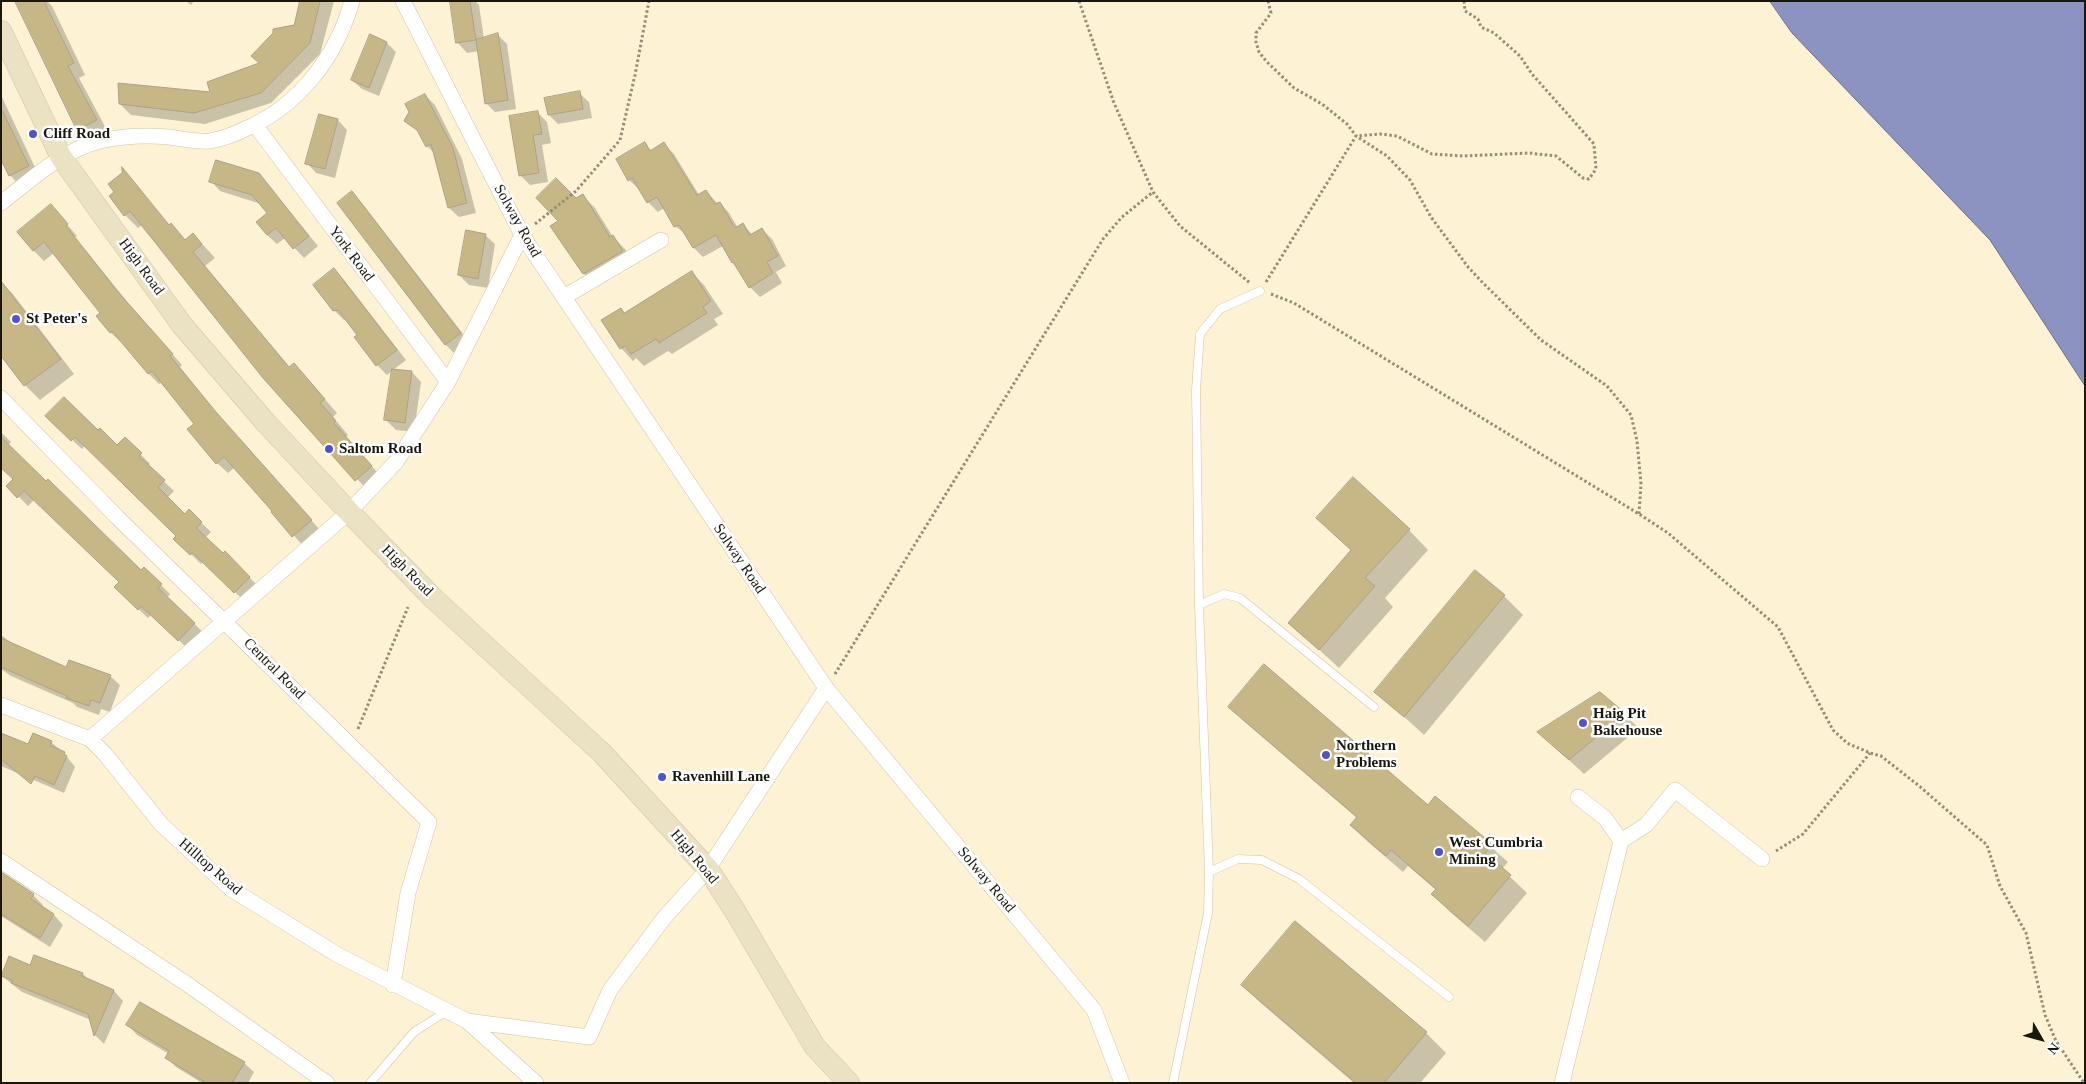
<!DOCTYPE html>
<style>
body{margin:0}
#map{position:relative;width:2086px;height:1084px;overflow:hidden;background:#fdf2d4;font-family:Georgia,serif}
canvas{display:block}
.frame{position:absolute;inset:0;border:2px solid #1a170c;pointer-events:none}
.north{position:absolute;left:2016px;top:1014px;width:50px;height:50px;-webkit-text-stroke:4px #fff;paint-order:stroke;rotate:128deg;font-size:14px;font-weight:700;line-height:20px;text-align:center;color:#1a170c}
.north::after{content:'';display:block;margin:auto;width:18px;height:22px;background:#1a170c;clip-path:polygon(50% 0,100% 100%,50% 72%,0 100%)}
</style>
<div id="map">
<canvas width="2086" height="1084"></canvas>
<div class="frame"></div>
<div class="north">N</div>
</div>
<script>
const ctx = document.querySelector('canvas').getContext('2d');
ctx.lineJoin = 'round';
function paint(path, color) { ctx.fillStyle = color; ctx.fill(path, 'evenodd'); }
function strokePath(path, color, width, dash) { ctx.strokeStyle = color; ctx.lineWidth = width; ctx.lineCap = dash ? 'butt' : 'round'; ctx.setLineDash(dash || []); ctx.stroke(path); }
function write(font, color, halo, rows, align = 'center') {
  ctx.font = font + ' Georgia,serif'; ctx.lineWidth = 5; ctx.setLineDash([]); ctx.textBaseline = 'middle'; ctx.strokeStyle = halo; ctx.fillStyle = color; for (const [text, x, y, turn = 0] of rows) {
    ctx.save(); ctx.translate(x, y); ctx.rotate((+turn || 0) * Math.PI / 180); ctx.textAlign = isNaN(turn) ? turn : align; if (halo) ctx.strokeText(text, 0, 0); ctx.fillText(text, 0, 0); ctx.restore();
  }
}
const water = new Path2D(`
 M 1770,1 L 2085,1 L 2085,386 L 1990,240 L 1792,33 Z`);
paint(water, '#8c93c1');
strokePath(water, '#6a6e8b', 1);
paint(new Path2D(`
 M 17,1 L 47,1 L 52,6 L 85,75 L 79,78 L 108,132 L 90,142 L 78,130 L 56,87 L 58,86 Z
 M 186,1 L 194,1 L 191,5 Z
 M 301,1 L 334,1 L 320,54 L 271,103 L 205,124 L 131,115 L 120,104 L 212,94 L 261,64 L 295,26 Z
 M 452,1 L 475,1 L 479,5 L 484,39 L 498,35 L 507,44 L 516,109 L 495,112 L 486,103 L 479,51 L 467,53 L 458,43 Z
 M 371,36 L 387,43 L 396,52 L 379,96 L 362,89 L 352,80 Z
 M 579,93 L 589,102 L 592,118 L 558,124 L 549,115 Z
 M 1,95 L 40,178 L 21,187 L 10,175 L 1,157 Z
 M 425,95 L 435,105 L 462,159 L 476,213 L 459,217 L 449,208 L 435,154 L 427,146 L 421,134 L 406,120 Z
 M 538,113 L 547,122 L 551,143 L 542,145 L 548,182 L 530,185 L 520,175 Z
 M 320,115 L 338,120 L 347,130 L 335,178 L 316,173 L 307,163 Z
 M 645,144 L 652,151 L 664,144 L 674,154 L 699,195 L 706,191 L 718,204 L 720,203 L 729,213 L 738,228 L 743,225 L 753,235 L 762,229 L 772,239 L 786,266 L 776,272 L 782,283 L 760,297 L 750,287 L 723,246 L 703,257 L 694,248 L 687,235 L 675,226 L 664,208 L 658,212 L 648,202 L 640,189 L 639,189 L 629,180 Z
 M 123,170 L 170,226 L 186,240 L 193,235 L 206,248 L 215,258 L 205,266 L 290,368 L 294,364 L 337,413 L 333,417 L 348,435 L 346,437 L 384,480 L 370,493 L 264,377 L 142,225 L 138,228 L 125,215 L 116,192 Z
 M 258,174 L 318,246 L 304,258 L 285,238 L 277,244 L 267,235 L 269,213 L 261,204 L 220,191 L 211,181 Z
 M 352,193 L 361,202 L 470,343 L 455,354 L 446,345 L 338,203 Z
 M 583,196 L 595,208 L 613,237 L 625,249 L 634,264 L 596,285 L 584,274 L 576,200 Z
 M 51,206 L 77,236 L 75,237 L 129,304 L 182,365 L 180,367 L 226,425 L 321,531 L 303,546 L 235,467 L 228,473 L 217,463 L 196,424 L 162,382 L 159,384 L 149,374 L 123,342 L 122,343 L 111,333 L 97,316 L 102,313 L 54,253 L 44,261 L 33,250 Z
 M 485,235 L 495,244 L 488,288 L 469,285 L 459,275 Z
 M 334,270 L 344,280 L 406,360 L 393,370 L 412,372 L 421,382 L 414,432 L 396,430 L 386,420 L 393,370 L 387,375 L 377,365 L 356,337 L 359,335 L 346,319 L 344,320 L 334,310 Z
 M 692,273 L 704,285 L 723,314 L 714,319 L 718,325 L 672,354 L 668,351 L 644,366 L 636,358 L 633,361 L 621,348 L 621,309 L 625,313 Z
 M 1,282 L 12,293 L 74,374 L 40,400 L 25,385 L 1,354 Z
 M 57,426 L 98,432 L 117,447 L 125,438 L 150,464 L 148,466 L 174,491 L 167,498 L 185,515 L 189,511 L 211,532 L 205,538 L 223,555 L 225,553 L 259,587 L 245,602 L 204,561 L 201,564 L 185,548 L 177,536 L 85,445 L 82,449 Z
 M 1,432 L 11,442 L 8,445 L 141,572 L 161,585 L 170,594 L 167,598 L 204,633 L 189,650 L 152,614 L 148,618 L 125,596 L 120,582 L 34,500 L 28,506 L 8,486 L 14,479 L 1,467 Z
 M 1317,518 L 1409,530 L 1428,550 L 1385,598 L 1393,607 L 1339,668 L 1290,623 L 1352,551 Z
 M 1504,596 L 1523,615 L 1424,735 L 1376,691 Z
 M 1,635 L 16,646 L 67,669 L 110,676 L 120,685 L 110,712 L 101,709 L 99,715 L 77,707 L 73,703 L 11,676 L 1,669 Z
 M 1600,693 L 1639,728 L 1584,774 L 1539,732 Z
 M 1229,707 L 1428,807 L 1435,798 L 1508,862 L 1502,869 L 1527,893 L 1485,942 L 1449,911 L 1433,894 L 1436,890 L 1408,866 L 1403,872 L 1368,842 L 1351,825 L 1357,818 L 1246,723 Z
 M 1,734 L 29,746 L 51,742 L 64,753 L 75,767 L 64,793 L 1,766 Z
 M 1,874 L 33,895 L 43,905 L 41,907 L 54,915 L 63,925 L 50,947 L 1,916 Z
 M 1295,922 L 1426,1033 L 1446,1053 L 1420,1083 L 1354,1083 L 1262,1004 L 1242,985 Z
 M 35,956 L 83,974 L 89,980 L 114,991 L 123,1001 L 104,1044 L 95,1035 L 91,1020 L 22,992 L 2,976 L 30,966 Z
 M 128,1025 L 244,1063 L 254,1072 L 248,1083 L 202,1083 L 176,1067 L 166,1057 L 169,1054 L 137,1035 Z`), '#0003');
const building = new Path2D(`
 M 15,1 L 44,1 L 74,63 L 68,66 L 97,120 L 77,130 Z
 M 300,1 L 320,1 L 310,43 L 261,93 L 194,113 L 119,104 L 118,83 L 210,92 L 207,82 L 259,63 L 251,56 L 273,33 L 273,29 L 294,25 Z
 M 450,1 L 470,1 L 476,40 L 456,43 Z
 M 498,33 L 508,100 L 485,104 L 476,40 Z
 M 370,34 L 387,42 L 369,88 L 351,80 Z
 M 580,91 L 583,109 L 548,115 L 544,98 Z
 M 425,94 L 453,148 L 467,203 L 448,208 L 431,144 L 426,147 L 417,130 L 404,121 L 409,112 L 405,104 Z
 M 1,108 L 29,166 L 9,176 L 1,160 Z
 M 538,111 L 542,134 L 533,135 L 539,173 L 519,176 L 509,116 Z
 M 319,114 L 338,119 L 325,169 L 305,164 Z
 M 645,142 L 650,151 L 664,142 L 697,195 L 706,190 L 715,204 L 720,202 L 735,228 L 743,223 L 750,235 L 762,228 L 778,256 L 767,262 L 773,273 L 749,288 L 733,262 L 732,263 L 716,235 L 693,248 L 679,225 L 674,227 L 657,197 L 647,203 L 632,178 L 628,181 L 616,159 Z
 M 216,160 L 259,173 L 309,236 L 293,249 L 276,228 L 267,235 L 256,222 L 267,213 L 252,195 L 209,182 Z
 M 122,167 L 169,225 L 171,223 L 185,240 L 193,233 L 202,244 L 193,252 L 289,367 L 294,363 L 325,399 L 320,403 L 336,421 L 334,423 L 372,466 L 355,481 L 263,378 L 130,211 L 124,216 L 109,196 L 114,192 L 108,184 L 122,173 Z
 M 556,178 L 576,198 L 583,194 L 610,237 L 613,235 L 623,251 L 583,274 L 550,226 L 558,221 L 536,198 Z
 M 352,191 L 461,333 L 445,345 L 337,203 Z
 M 51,204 L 68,224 L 66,226 L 118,292 L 173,354 L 170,356 L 216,412 L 312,520 L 292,537 L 271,512 L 272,511 L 224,457 L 216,464 L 187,429 L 194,424 L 152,371 L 148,374 L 112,331 L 110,333 L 96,316 L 100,313 L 44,242 L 33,251 L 17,232 Z
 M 466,230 L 486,234 L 478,279 L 458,275 Z
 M 334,268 L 397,350 L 376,366 L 354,337 L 357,335 L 338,310 L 333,311 L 313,285 Z
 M 692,271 L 711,301 L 703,307 L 707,313 L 659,343 L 656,339 L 631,354 L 625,346 L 620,349 L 601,320 L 621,308 L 624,313 Z
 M 1,281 L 61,359 L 24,386 L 1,356 Z
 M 392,369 L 412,371 L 405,423 L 384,420 Z
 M 64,397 L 98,430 L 100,428 L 117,445 L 125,437 L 142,453 L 139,456 L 165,480 L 158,487 L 185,514 L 189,509 L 202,522 L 196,528 L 223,553 L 225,551 L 250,577 L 234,593 L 193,553 L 190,555 L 173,539 L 176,536 L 75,437 L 71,441 L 45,416 Z
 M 1,437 L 46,481 L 48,479 L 141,570 L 144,567 L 162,584 L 158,588 L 195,623 L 178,641 L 141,606 L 138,610 L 114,587 L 119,582 L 24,491 L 17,498 L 6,486 L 13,479 L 1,468 Z
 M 1353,477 L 1410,529 L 1365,578 L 1375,586 L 1319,650 L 1288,623 L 1351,550 L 1316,518 Z
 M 1475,570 L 1505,595 L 1404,717 L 1374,692 Z
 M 1,638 L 66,667 L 69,660 L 111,675 L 100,703 L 91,700 L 89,706 L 66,698 L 67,696 L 1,667 Z
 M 1264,664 L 1428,805 L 1435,796 L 1492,844 L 1485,853 L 1511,875 L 1468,926 L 1431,894 L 1436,889 L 1391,850 L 1386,856 L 1350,825 L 1357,817 L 1228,707 Z
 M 1600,692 L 1625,713 L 1569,760 L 1537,732 Z
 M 1,733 L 28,744 L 33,733 L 52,741 L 50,745 L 65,752 L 64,754 L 67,756 L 54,785 L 35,776 L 31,784 L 1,759 Z
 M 1,872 L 34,894 L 31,899 L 54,914 L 40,938 L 1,914 Z
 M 1295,921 L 1427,1032 L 1384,1083 L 1356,1083 L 1241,985 Z
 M 34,955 L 83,973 L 82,976 L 114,990 L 94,1036 L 88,1014 L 11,983 L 12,980 L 1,976 L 9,956 L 30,965 Z
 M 140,1002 L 245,1062 L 232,1083 L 206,1083 L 165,1058 L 169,1051 L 126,1025 Z`);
paint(building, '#c8b786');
strokePath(building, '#aba185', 1);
const lane = new Path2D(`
 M 1199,605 L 1224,594 L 1240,598 L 1374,707
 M 1209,872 L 1238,859 L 1262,860 L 1299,879 L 1449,997
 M 370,1083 L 414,1032 L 447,1011
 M 1173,1083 L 1208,913 L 1209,872 L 1199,605 L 1196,390 L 1200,334 L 1220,309 L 1260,291`);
const street = new Path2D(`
 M 403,1 L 522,235 L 826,688 L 1094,1010 L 1122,1083
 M 255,125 L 448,382
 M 1,203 C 32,179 61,151 100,141 C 122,136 146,135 169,137 C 183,139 196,142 210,141 C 221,139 233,135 243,130 C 298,107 336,58 352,1
 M 564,297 L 661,240
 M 1,398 L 117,517 L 429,822 L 408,893 L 393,985
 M 1,705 L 90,739 L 105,754 L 161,824 L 231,889 L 338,955 L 467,1021 L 589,1037 L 610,990 L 664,918 L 708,869 L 826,688
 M 90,739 L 349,512 L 396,462 L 448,382 L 522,235
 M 1621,841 L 1646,825 L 1675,790 L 1762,859
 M 1,861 L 187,984 L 327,1083
 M 467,1021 L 536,1083
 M 1562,1083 L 1621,841 L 1605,818 L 1578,797`);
const secondary = new Path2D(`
 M 1,31 L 61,157 L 182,325 L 266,423 L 349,512 L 433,598 L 602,753 L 708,869 L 735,911 L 815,1047 L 849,1083`);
strokePath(lane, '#cec4a7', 9);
strokePath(street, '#cec4a7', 16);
strokePath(secondary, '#cec4a7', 22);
strokePath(new Path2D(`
 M 1079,1 L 1114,103 L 1153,192 L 1180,226 L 1250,283
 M 1268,1 L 1271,13 L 1256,33 L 1256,42 L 1259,52 L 1266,61 L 1294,88 L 1322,104 L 1347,124 L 1356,136 L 1387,156 L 1410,180 L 1431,217 L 1468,267 L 1483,283 L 1541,340 L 1607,386 L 1631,415 L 1637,441 L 1641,484 L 1639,514
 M 535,224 L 576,191 L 620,140 L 635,75 L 649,1
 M 1266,282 L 1356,136 L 1380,134 L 1397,136 L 1432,154 L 1463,156 L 1529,153 L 1556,156 L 1583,178 L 1589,179 L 1596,169 L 1594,144 L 1532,74 L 1520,56 L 1494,33 L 1481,27 L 1478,19 L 1465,11 L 1464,1
 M 1271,294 L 1294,303 L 1639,514 L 1668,533 L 1778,627 L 1833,730 L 1847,743 L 1870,753 L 1881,756 L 1918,785 L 1987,845 L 2000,886 L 2026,933 L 2045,1015 L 2056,1041 L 2084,1083
 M 835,674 L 1103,239 L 1122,217 L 1153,192
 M 358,729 L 408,607
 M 1776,851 L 1803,834 L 1870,753`), '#958d78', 3, [2.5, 2.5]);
strokePath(lane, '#fff', 8);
strokePath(street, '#fff', 15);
strokePath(secondary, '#ebe1c3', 21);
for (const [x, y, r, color] of [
 [33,134,5,"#5252c9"],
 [16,319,5,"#5252c9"],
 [329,449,5,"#5252c9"],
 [1583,723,5,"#5252c9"],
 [1326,755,5,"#5252c9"],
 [662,777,5,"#5252c9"],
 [1439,852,5,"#5252c9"]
]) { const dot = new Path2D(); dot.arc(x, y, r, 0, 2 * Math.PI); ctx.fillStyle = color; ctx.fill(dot); strokePath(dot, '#fff', 2); }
write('bold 15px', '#1a170c', '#fff', [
 ["Cliff Road",43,134],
 ["St Peter's",26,319],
 ["Saltom Road",339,449],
 ["Haig Pit",1593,714],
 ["Bakehouse",1593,731],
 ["Northern",1336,746],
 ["Problems",1336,763],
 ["Ravenhill Lane",672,777],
 ["West Cumbria",1449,843],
 ["Mining",1449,860]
], 'left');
write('15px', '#1a170c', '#fff', [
 ["Solway Road",517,221,61],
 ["York Road",351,254,53],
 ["High Road",141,267,54],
 ["Solway Road",739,559,56],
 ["High Road",407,571,45],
 ["Central Road",274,669,45],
 ["High Road",694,857,50],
 ["Hilltop Road",210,867,41],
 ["Solway Road",986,880,50]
]);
</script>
